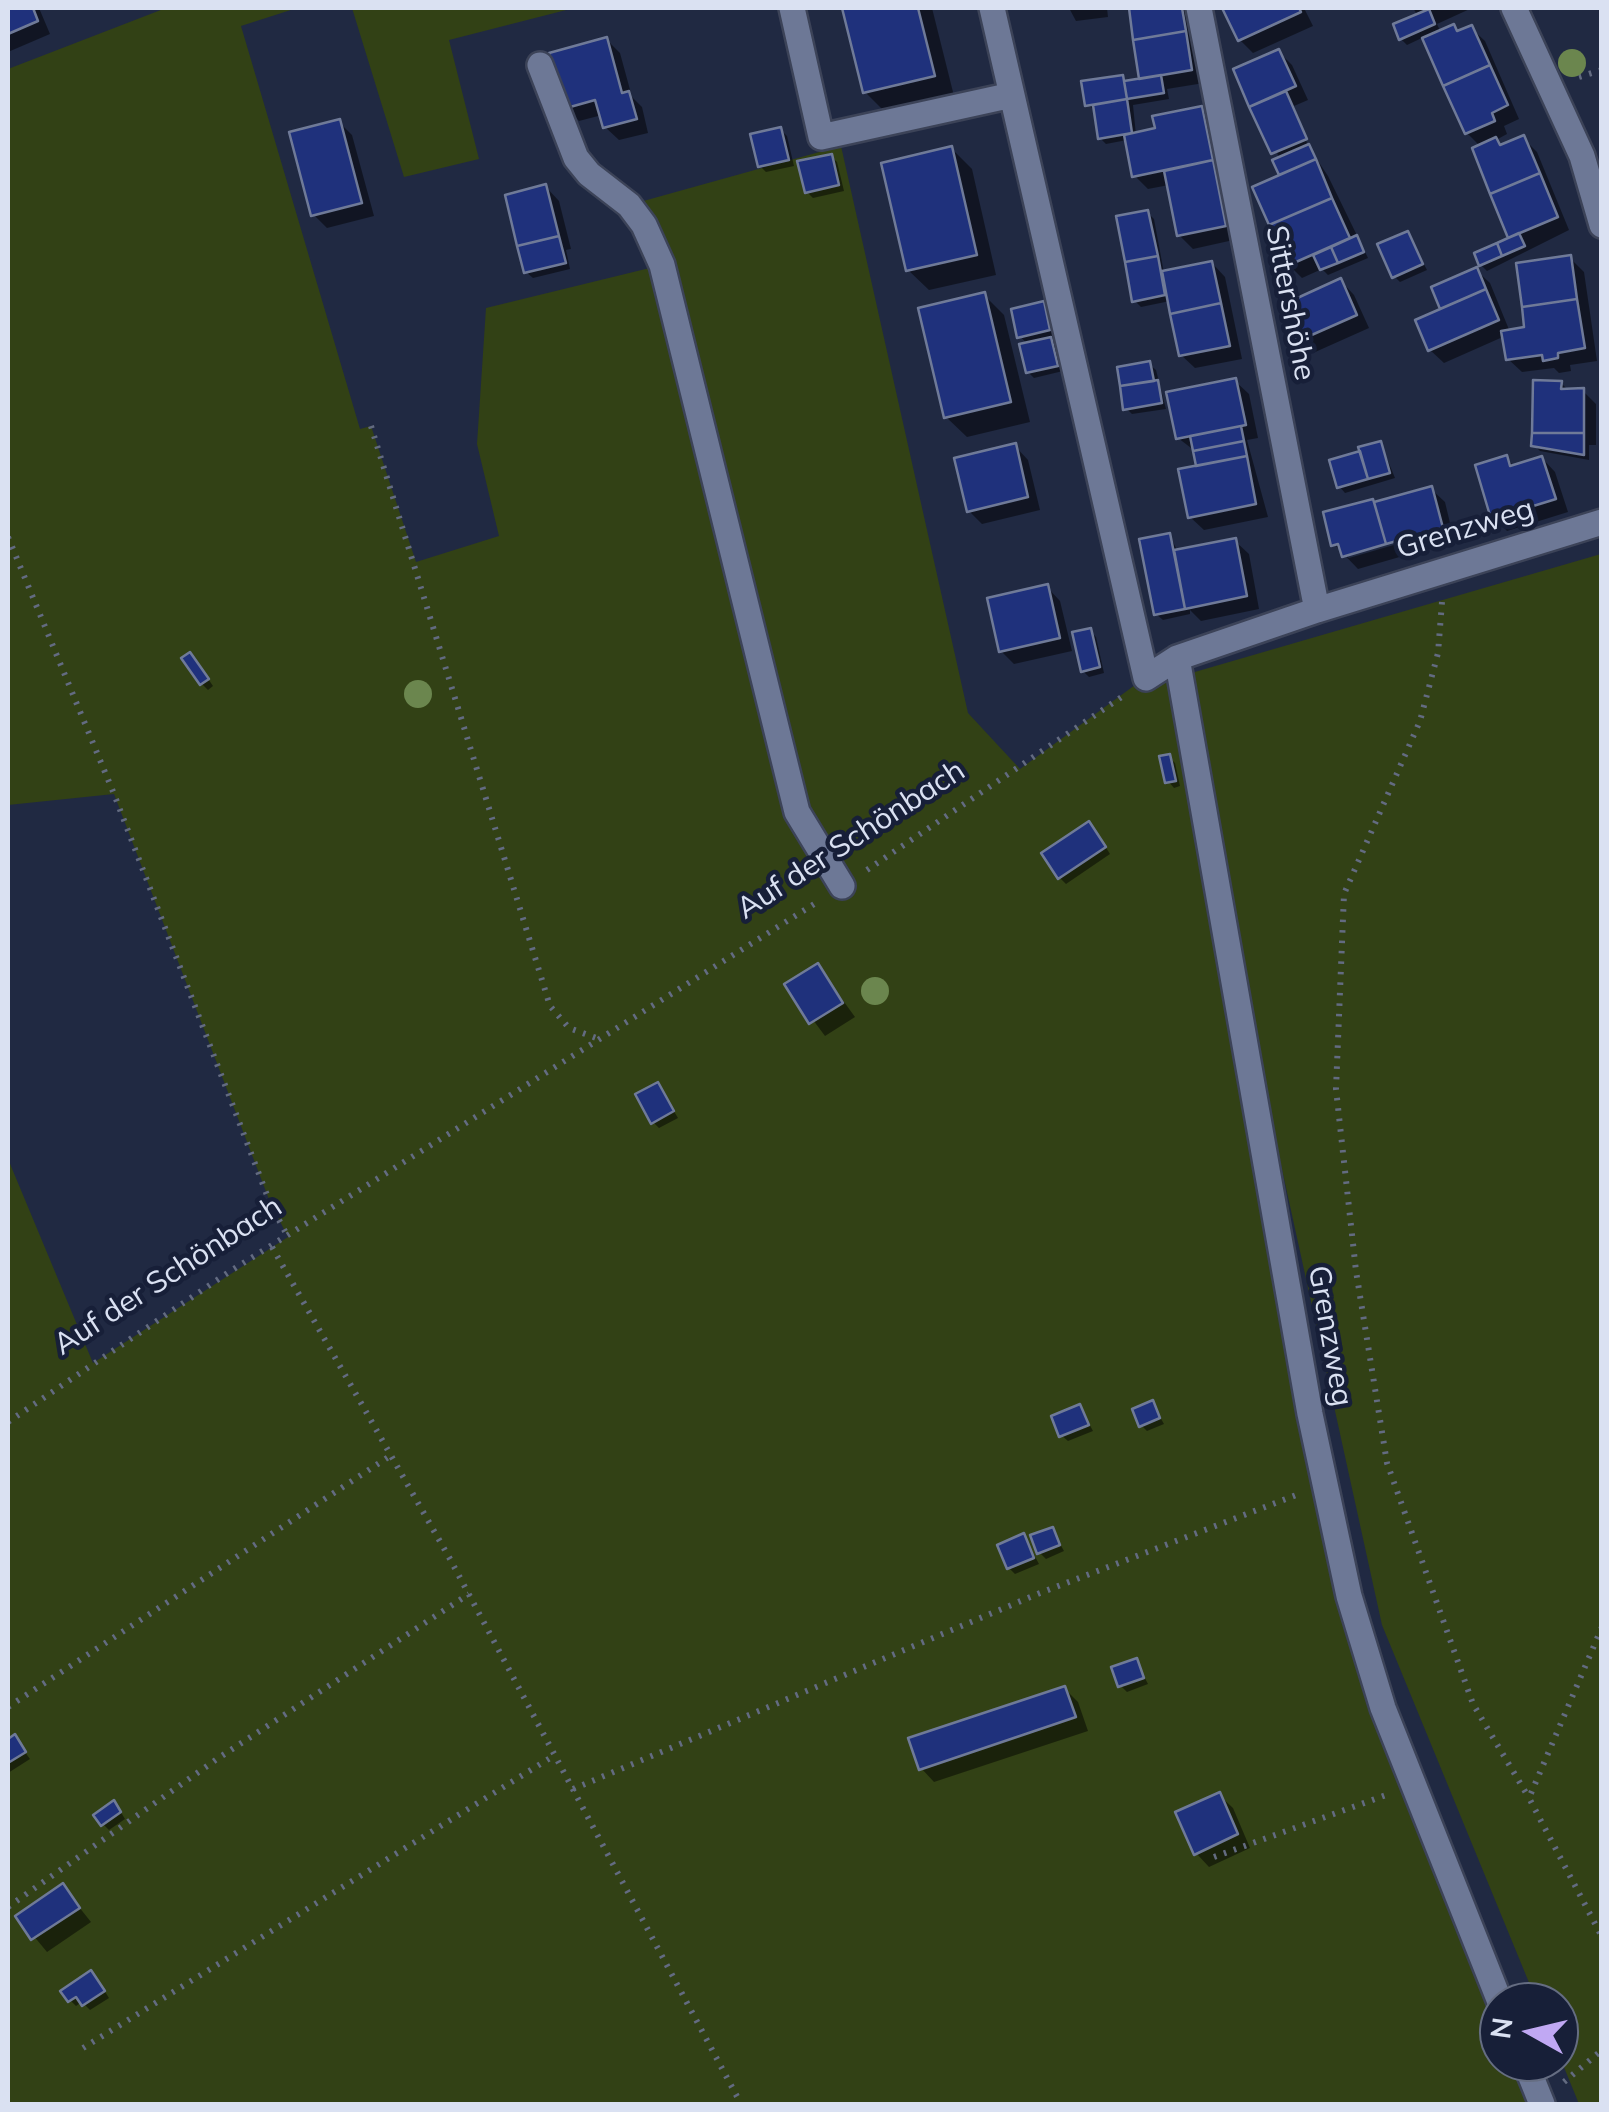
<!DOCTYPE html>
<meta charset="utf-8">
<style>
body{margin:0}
#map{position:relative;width:1609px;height:2112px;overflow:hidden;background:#202942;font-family:Mulish,sans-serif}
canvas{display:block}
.frame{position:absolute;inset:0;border:10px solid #dae1f2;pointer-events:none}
.north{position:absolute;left:1479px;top:1982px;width:100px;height:100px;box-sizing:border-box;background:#171f38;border:2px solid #656d82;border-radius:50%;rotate:278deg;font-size:28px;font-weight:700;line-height:40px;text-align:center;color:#dae1f2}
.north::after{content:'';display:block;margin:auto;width:35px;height:45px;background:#c0a8f3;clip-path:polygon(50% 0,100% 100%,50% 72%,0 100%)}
</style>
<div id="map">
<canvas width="1609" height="2112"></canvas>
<div class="frame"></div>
<div class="north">N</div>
</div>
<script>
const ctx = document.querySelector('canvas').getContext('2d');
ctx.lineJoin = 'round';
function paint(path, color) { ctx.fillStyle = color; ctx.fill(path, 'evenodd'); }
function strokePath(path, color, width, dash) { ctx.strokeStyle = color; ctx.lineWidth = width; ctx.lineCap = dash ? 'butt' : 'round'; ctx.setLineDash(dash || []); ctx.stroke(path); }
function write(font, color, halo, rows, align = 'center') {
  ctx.font = font + ' Mulish,sans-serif'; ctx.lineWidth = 9; ctx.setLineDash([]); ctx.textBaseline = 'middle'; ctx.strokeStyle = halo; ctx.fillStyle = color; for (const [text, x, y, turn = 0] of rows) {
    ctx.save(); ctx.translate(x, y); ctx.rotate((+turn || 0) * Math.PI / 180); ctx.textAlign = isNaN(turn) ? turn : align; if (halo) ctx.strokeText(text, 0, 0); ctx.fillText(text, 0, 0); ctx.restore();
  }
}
paint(new Path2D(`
 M 166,8 L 297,8 L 241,26 L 360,429 L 371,426 L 416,562 L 499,536 L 477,444 L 486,308 L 662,265 L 629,205 L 841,146 L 968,713 L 1020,769 L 1146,677 L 1181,676 L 1601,554 L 1601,2104 L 1579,2104 L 1559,2055 L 1559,2002 L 1537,2002 L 1382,1625 L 1222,896 L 1336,1537 L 1499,2002 L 1499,2062 L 1525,2062 L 1542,2104 L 8,2104 L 8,1159 L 93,1363 L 288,1237 L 270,1202 L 114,794 L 8,805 L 8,69 Z
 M 352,8 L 574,8 L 449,40 L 479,159 L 404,177 Z`), '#324115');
paint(new Path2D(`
 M 8,8 L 39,8 L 50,34 L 8,52 Z
 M 845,8 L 932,8 L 954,96 L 886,113 L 865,92 Z
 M 1069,8 L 1107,8 L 1108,17 L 1076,21 Z
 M 1131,8 L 1191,8 L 1204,83 L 1167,89 L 1169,99 L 1133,105 L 1136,135 L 1158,130 L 1201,109 L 1215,122 L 1238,239 L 1193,249 L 1179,235 L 1169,185 L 1148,189 L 1135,176 L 1127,140 L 1106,144 L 1100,138 L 1096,110 L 1087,105 L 1084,84 L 1142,79 Z
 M 1225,8 L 1304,8 L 1313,26 L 1253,53 L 1240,40 Z
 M 1413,8 L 1472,8 L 1437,24 L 1441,33 L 1454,27 L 1460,33 L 1471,28 L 1485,41 L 1519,119 L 1504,126 L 1507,134 L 1496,140 L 1503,147 L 1523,138 L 1537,152 L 1569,230 L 1487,271 L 1481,265 L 1513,239 L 1481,147 L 1467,133 L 1424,37 L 1407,45 L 1401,39 L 1418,16 Z
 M 607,40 L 620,53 L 632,97 L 642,107 L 648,133 L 619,140 L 605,127 L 602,115 L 579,121 L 565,107 Z
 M 1279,52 L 1292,65 L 1308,100 L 1294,106 L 1308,146 L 1328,176 L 1368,258 L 1328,275 L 1322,269 L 1302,278 L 1289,265 L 1280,159 L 1236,70 Z
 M 339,122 L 352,135 L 374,216 L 327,228 L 314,215 Z
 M 781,130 L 787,136 L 794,166 L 766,172 L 760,166 Z
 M 951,148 L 972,169 L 996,275 L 929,290 L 908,270 Z
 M 831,156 L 837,162 L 844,191 L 813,198 L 807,192 Z
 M 546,187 L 559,201 L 571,249 L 566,250 L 570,269 L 533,278 L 526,272 Z
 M 1148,213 L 1154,219 L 1164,273 L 1212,263 L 1225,277 L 1242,359 L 1195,368 L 1181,355 L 1170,301 L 1141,307 L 1135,301 Z
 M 1408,234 L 1427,270 L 1400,282 L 1394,276 Z
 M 1570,258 L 1584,272 L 1597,361 L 1570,365 L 1571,371 L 1559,373 L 1554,368 L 1522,372 L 1508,359 L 1505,336 L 1444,363 L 1430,350 L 1443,311 L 1434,288 L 1476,270 L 1490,283 L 1510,332 L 1527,329 Z
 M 1341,281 L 1354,295 L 1369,328 L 1313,353 L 1300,340 Z
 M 984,295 L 1004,315 L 1030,422 L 967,437 L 946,417 Z
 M 1043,304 L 1049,310 L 1055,336 L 1048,337 L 1057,346 L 1063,371 L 1034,378 L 1028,372 L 1028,345 L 1020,336 Z
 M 1149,364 L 1156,370 L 1166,409 L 1132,414 L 1126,408 Z
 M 1235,381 L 1249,394 L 1258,438 L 1247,440 L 1268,517 L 1204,530 L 1190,517 L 1201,467 L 1195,451 L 1178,438 Z
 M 1561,383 L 1569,391 L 1583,391 L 1596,404 L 1596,445 L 1589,445 L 1589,460 L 1540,451 L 1534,445 Z
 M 1381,444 L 1395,478 L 1345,493 L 1339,486 Z
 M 1015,446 L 1028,460 L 1040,510 L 982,524 L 969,511 Z
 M 1506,458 L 1515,467 L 1542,458 L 1555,472 L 1568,512 L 1507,531 L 1494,517 Z
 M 1431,489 L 1445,502 L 1450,523 L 1344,554 L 1349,558 L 1452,528 L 1455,541 L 1358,569 L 1334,544 L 1372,502 Z
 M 1170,536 L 1178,552 L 1235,541 L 1249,554 L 1259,609 L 1201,621 L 1190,610 L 1190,614 L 1163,620 L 1156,614 Z
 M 1047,587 L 1060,601 L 1072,651 L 1014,664 L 1001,651 Z
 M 1090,631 L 1096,637 L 1104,673 L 1089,677 L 1083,671 Z
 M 196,661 L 213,686 L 208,690 L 202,684 Z
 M 1169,757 L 1175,763 L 1180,786 L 1174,788 L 1168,781 Z
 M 1095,830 L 1110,854 L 1066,884 L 1060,878 Z
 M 818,966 L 855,1017 L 825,1036 L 787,985 Z
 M 658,1085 L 678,1118 L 659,1128 L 653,1122 Z
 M 1152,1403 L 1164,1424 L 1147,1431 L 1141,1425 Z
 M 1080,1407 L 1093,1431 L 1068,1441 L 1061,1435 Z
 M 1052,1530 L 1064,1551 L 1046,1559 L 1040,1553 Z
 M 1024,1536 L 1039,1564 L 1015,1574 L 1009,1568 Z
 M 1136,1661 L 1148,1684 L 1127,1692 L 1121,1686 Z
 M 1064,1688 L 1078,1702 L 1088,1731 L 934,1782 L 921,1768 Z
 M 14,1737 L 30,1759 L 8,1773 L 8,1742 Z
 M 1219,1795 L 1233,1808 L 1250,1848 L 1209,1867 L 1196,1853 Z
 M 119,1809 L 125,1819 L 109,1830 L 103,1824 Z
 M 63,1887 L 91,1922 L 47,1952 L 18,1917 Z
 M 97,1979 L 109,1998 L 90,2010 L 82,2002 L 76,2006 L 70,2000 Z`), '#0007');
const building = new Path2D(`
 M 8,8 L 33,8 L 38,21 L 8,34 Z
 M 842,8 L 918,8 L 935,76 L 863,93 Z
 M 1129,8 L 1182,8 L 1186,31 L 1133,40 Z
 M 1222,8 L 1299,8 L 1301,12 L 1238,41 Z
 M 1429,9 L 1435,24 L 1399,40 L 1393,24 Z
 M 1454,24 L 1457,31 L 1472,25 L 1490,65 L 1443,86 L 1422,38 Z
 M 1186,31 L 1192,70 L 1139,79 L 1133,40 Z
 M 607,37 L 622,93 L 629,91 L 637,119 L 603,128 L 595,100 L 563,109 L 549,53 Z
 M 1279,49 L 1296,86 L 1249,107 L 1233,69 Z
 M 1490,65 L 1508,105 L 1492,113 L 1495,121 L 1465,134 L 1443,86 Z
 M 1123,75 L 1127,99 L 1085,106 L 1081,81 Z
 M 1161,75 L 1164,93 L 1127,99 L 1124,81 Z
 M 1286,91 L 1307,139 L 1271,154 L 1249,107 Z
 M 1127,99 L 1132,133 L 1098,139 L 1093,105 Z
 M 1202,106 L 1213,160 L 1132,177 L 1124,135 L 1155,128 L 1152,116 Z
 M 340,119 L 362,203 L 311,216 L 289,132 Z
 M 781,127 L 789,160 L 758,167 L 750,134 Z
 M 1524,135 L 1540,173 L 1490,194 L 1472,148 L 1496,137 L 1500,145 Z
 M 1309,144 L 1316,159 L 1279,175 L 1272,160 Z
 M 952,146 L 977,255 L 906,271 L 881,163 Z
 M 832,154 L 839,185 L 805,193 L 797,161 Z
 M 1316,159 L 1332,198 L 1269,225 L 1252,187 Z
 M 1213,160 L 1226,226 L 1177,236 L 1164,171 Z
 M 1540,173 L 1558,217 L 1508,238 L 1490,194 Z
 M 546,184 L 559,236 L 517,246 L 505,195 Z
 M 1332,198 L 1350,238 L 1287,266 L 1269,225 Z
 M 1148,210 L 1158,256 L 1125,262 L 1116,216 Z
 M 1408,231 L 1423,264 L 1392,278 L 1377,244 Z
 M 1519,233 L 1525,246 L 1502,256 L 1497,243 Z
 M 1357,235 L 1364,252 L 1338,263 L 1331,247 Z
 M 559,236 L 566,263 L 524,273 L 517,246 Z
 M 1497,243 L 1502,256 L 1479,266 L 1474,253 Z
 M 1331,247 L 1338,263 L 1320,270 L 1313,255 Z
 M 1571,255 L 1577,299 L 1522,307 L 1516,263 Z
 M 1158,256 L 1165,295 L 1132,302 L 1125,262 Z
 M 1212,261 L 1221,303 L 1170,314 L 1162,271 Z
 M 1477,267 L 1486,289 L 1440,309 L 1431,287 Z
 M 1341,278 L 1357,315 L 1298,341 L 1282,305 Z
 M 1486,289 L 1499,320 L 1428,351 L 1415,320 Z
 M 985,292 L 1011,402 L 944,418 L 918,308 Z
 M 1577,299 L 1585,348 L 1558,353 L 1558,358 L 1543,361 L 1542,355 L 1506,360 L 1501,331 L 1524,327 L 1522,307 Z
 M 1044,301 L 1050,330 L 1017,338 L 1011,309 Z
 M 1221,303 L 1230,346 L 1179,356 L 1170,314 Z
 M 1051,337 L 1058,366 L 1026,373 L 1019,344 Z
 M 1150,361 L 1154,381 L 1120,386 L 1117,367 Z
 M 1236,378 L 1246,425 L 1176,439 L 1166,392 Z
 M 1158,380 L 1162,403 L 1123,410 L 1120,386 Z
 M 1533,380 L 1562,381 L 1561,389 L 1584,388 L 1584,433 L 1532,433 Z
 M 1241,426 L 1244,441 L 1193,451 L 1190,436 Z
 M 1532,433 L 1584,433 L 1584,455 L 1531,446 Z
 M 1244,441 L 1247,456 L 1196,466 L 1193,451 Z
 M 1381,441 L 1390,473 L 1368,479 L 1358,447 Z
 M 1016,443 L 1028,497 L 967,512 L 954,458 Z
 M 1360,451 L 1368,479 L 1337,488 L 1329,460 Z
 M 1507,455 L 1510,466 L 1542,456 L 1556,499 L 1491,519 L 1475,465 Z
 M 1247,456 L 1256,504 L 1188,518 L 1178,469 Z
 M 1432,486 L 1443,528 L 1386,544 L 1374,502 Z
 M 1373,499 L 1386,544 L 1342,557 L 1338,544 L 1331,546 L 1323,512 Z
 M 1170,533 L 1185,609 L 1154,615 L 1139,539 Z
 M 1236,538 L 1247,596 L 1185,609 L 1174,550 Z
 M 1048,584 L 1060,638 L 999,652 L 987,598 Z
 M 1091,628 L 1100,667 L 1081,672 L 1072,632 Z
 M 190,652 L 209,679 L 200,685 L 181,658 Z
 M 1170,754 L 1176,781 L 1165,783 L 1159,756 Z
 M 1089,821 L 1106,847 L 1058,879 L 1041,853 Z
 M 818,963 L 843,1003 L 809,1024 L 784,984 Z
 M 658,1082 L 674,1111 L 651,1124 L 635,1094 Z
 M 1153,1400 L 1160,1418 L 1139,1427 L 1132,1409 Z
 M 1080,1404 L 1089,1425 L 1059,1437 L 1051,1416 Z
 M 1053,1527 L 1060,1545 L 1037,1554 L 1030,1535 Z
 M 1024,1533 L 1034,1558 L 1007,1569 L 997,1545 Z
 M 1137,1658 L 1144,1678 L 1118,1687 L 1111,1667 Z
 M 1065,1686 L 1076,1717 L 919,1770 L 908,1738 Z
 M 15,1734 L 26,1752 L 8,1763 L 8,1739 Z
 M 1220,1792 L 1238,1834 L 1194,1855 L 1175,1812 Z
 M 114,1800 L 121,1812 L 101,1826 L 93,1815 Z
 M 63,1883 L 80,1908 L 31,1940 L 15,1916 Z
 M 91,1970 L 105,1991 L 82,2006 L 76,1997 L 68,2002 L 60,1991 Z`);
paint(building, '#1f317c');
strokePath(building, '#6f7a98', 2.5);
const minor = new Path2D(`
 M 792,8 L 821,137 L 1012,95
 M 992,8 L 1146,678 L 1177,658 L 1317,610 L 1602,522
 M 1199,8 L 1317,610
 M 1514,8 L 1582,156 L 1602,225
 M 540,65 L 576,158 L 589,174 L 629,205 L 644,225 L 662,265 L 797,812 L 842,886
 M 1177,658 L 1310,1414 L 1349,1596 L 1383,1708 L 1500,2002
 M 1525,2062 L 1542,2104`);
strokePath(minor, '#3c4358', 30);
strokePath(new Path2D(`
 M 1579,77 L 1602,70
 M 371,426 L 550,1006 L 569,1028 L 599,1039
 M 8,537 L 114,794 L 270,1203 L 288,1237
 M 1442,602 L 1438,653 L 1420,721 L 1344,894 L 1336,1089 L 1356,1271 L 1387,1463 L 1473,1704 L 1529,1798
 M 867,870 L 1126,694
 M 272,1247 L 450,1559 L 741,2104
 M 8,1422 L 229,1272 L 819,901
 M 1602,1627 L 1529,1798 L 1602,1937
 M 8,1707 L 390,1456
 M 573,1789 L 1040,1593 L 1299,1494
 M 1214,1857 L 1389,1794
 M 8,1907 L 217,1759 L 469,1594
 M 83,2048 L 555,1755
 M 1564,2082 L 1602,2050`), '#636b81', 6, [2.5, 8]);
strokePath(minor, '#6d7896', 25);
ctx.fillStyle = '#6b864e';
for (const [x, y] of [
 [1572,63],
 [418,694],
 [875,991]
]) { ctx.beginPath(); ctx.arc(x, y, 14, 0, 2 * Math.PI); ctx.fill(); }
write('30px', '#dae1f2', '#171f38', [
 ["Sittershöhe",1290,303,79],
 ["Grenzweg",1465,529,-17],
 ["Auf der Schönbach",851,840,-33],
 ["Auf der Schönbach",168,1276,-33],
 ["Grenzweg",1330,1336,80]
]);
</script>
